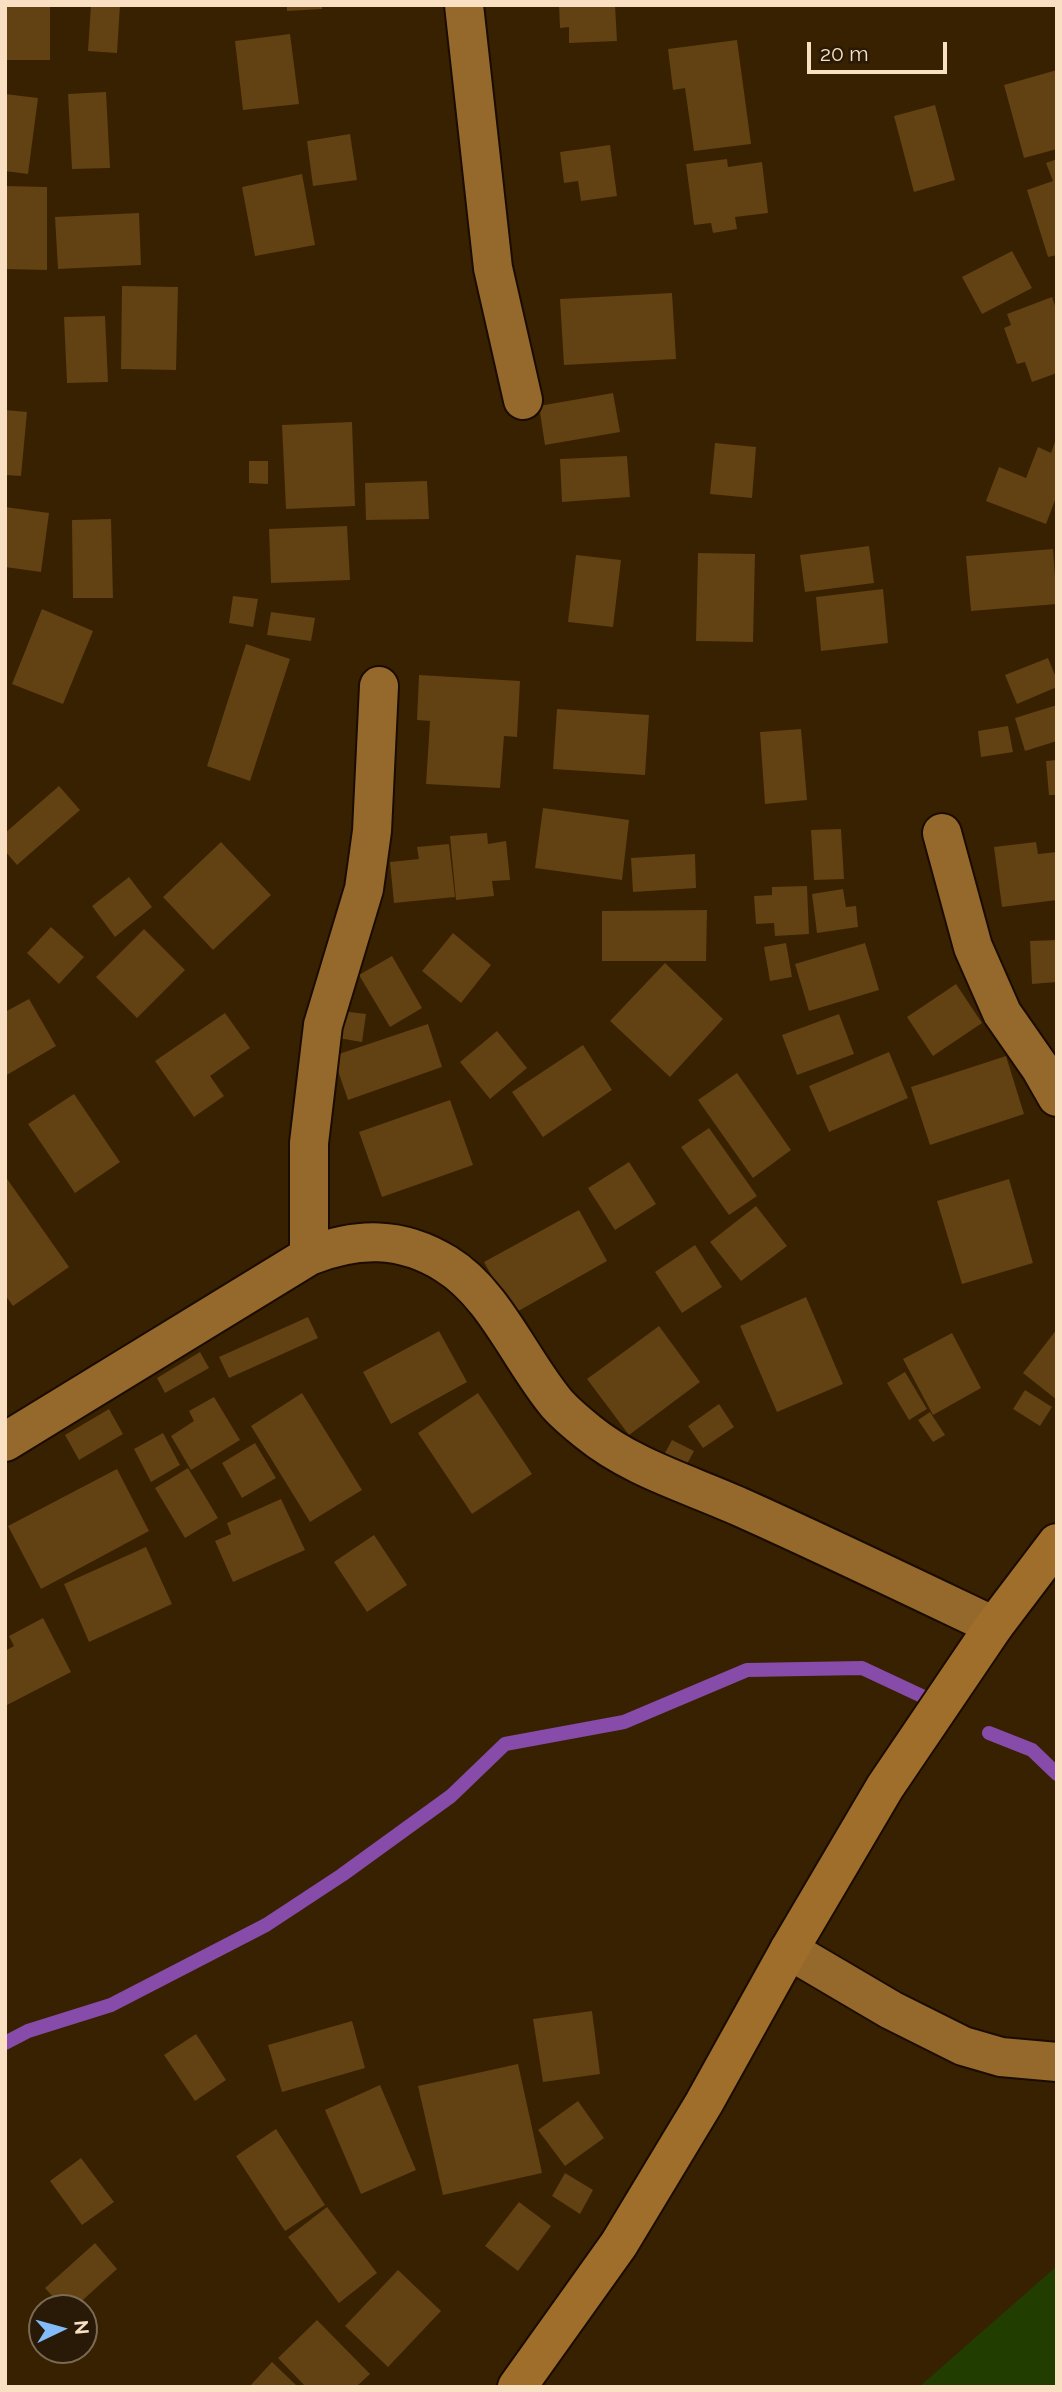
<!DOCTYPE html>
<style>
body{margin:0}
#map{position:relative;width:1062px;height:2392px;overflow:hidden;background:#382101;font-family:Raleway,sans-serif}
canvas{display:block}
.frame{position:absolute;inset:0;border:7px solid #fae0c3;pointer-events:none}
.north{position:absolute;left:28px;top:2294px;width:70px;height:70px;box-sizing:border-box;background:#281a07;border:2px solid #7c6952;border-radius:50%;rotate:85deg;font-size:19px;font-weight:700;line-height:28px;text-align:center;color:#fae0c3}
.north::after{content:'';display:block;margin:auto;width:24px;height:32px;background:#83bcfa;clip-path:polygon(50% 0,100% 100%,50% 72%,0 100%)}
.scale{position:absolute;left:807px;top:42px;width:140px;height:32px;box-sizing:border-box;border:4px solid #fae0c3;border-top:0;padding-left:9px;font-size:21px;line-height:24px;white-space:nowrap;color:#fae0c3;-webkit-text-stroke:5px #281a07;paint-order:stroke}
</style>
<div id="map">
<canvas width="1062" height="2392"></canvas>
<div class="frame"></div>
<div class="north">N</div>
<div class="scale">20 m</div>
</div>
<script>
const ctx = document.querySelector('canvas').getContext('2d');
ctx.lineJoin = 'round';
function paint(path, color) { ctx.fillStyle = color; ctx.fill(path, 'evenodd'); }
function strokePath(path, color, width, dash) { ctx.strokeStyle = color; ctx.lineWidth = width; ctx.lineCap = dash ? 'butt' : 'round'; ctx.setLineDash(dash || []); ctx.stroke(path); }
paint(new Path2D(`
 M 1057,2266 L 1057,2387 L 919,2387 Z`), '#223d00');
strokePath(new Path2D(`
 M 989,1733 L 1032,1750 L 1057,1774
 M 5,2043 L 28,2031 L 111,2005 L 266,1925 L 342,1875 L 451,1796 L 505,1744 L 624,1722 L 747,1670 L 862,1668 L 924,1697`), '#874baa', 14);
paint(new Path2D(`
 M 5,5 L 50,5 L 50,60 L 5,60 Z
 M 91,5 L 120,5 L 117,53 L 88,51 Z
 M 287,5 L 322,5 L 322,9 L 287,11 Z
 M 559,5 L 615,5 L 617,41 L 569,43 L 569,27 L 560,28 Z
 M 290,34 L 299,104 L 243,110 L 235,41 Z
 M 737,40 L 751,144 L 694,151 L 685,88 L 673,90 L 668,49 Z
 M 1057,70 L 1057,149 L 1024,158 L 1004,85 Z
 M 106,92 L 110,168 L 72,169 L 68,94 Z
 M 5,94 L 38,98 L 28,174 L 5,171 Z
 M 935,105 L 955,180 L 914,192 L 894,116 Z
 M 350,134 L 357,180 L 313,186 L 307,141 Z
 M 610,145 L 617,196 L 581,201 L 578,181 L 564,183 L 560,152 Z
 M 727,159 L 728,167 L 762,162 L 768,213 L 735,217 L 737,229 L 713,233 L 711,223 L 694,225 L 686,164 Z
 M 1057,159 L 1057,255 L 1048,257 L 1027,190 L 1053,181 L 1046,163 Z
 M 302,174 L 315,245 L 255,256 L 242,187 Z
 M 5,186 L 47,187 L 47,270 L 5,269 Z
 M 139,213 L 141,265 L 58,269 L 55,217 Z
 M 1012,251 L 1032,288 L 982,314 L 962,277 Z
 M 122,286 L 178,287 L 176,370 L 121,369 Z
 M 672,293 L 676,359 L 564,365 L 560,299 Z
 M 1052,297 L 1057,311 L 1057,373 L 1032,382 L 1025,362 L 1017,364 L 1004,328 L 1011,325 L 1007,314 Z
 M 105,316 L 108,382 L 67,383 L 64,317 Z
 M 613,393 L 620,432 L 545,445 L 539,406 Z
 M 5,410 L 27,412 L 21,476 L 5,475 Z
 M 352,422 L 355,506 L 286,509 L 282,425 Z
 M 1056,439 L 1057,495 L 1046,524 L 986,501 L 999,467 L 1026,478 L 1038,447 L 1051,453 Z
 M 715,443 L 756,447 L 752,498 L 710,494 Z
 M 627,456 L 630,497 L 562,502 L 560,459 Z
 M 249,461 L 268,461 L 268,484 L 249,483 Z
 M 427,481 L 429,519 L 366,520 L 365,483 Z
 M 5,507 L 49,513 L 41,572 L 5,567 Z
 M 111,519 L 113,598 L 73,598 L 72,520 Z
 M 347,526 L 350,580 L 271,583 L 269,529 Z
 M 869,546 L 874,583 L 805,592 L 800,555 Z
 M 1053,549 L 1057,604 L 971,611 L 966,556 Z
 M 698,553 L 755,554 L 753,642 L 696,641 Z
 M 576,555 L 621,560 L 613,627 L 568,622 Z
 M 883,589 L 888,643 L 821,651 L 816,597 Z
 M 233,596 L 258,599 L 253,627 L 229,623 Z
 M 42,609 L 93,631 L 63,704 L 12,684 Z
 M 271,612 L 315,618 L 311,641 L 267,635 Z
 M 246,644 L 290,659 L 250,781 L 207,766 Z
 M 1048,658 L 1057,680 L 1057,687 L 1017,704 L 1005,675 Z
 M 419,675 L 520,681 L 517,737 L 504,736 L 500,788 L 426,784 L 430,721 L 417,720 Z
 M 1057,705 L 1057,741 L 1025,751 L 1015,718 Z
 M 557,709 L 649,715 L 645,775 L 553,769 Z
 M 1008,726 L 1013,752 L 981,757 L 978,731 Z
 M 801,729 L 807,800 L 765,804 L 760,732 Z
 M 1057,760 L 1057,795 L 1049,795 L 1046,761 Z
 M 59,786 L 80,810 L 17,865 L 5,851 L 5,833 Z
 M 543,808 L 629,820 L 622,880 L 535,868 Z
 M 841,829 L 844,879 L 814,880 L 811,830 Z
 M 487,833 L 488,844 L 506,841 L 510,880 L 492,881 L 494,896 L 456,900 L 450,836 Z
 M 221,842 L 271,895 L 213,950 L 163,897 Z
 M 1036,842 L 1038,854 L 1057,852 L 1057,900 L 1002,907 L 994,847 Z
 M 449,844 L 455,897 L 394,903 L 390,862 L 419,859 L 417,847 Z
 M 695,854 L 696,888 L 633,892 L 631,858 Z
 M 129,877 L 152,907 L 115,937 L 92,906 Z
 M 807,886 L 809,934 L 775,936 L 774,923 L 756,924 L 754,896 L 772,895 L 772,887 Z
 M 843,889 L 846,907 L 856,906 L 858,927 L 817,933 L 812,894 Z
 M 707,910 L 706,961 L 602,961 L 602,911 Z
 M 51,927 L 84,957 L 59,984 L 27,953 Z
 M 144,929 L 185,970 L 137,1018 L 96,977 Z
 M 453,933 L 491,965 L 461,1003 L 422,971 Z
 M 1057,940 L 1057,982 L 1032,984 L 1030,941 Z
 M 786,943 L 792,977 L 770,981 L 764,947 Z
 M 865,943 L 879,990 L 809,1011 L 795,964 Z
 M 392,956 L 422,1008 L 390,1027 L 359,975 Z
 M 665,963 L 723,1019 L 670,1077 L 610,1021 Z
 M 956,984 L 982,1023 L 933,1056 L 907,1017 Z
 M 29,999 L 56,1046 L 5,1076 L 5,1012 Z
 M 341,1011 L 366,1014 L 362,1042 L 338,1038 Z
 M 225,1013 L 250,1048 L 210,1076 L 224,1096 L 194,1117 L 155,1061 Z
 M 839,1014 L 854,1054 L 797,1075 L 782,1035 Z
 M 428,1024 L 442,1067 L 348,1100 L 333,1056 Z
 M 497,1031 L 527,1068 L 490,1099 L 460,1062 Z
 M 583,1045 L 612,1090 L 543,1137 L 512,1092 Z
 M 889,1052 L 908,1098 L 829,1132 L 809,1086 Z
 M 1006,1056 L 1024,1114 L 930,1145 L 911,1087 Z
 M 737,1073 L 791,1150 L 753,1178 L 698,1100 Z
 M 74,1094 L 120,1162 L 75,1193 L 28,1124 Z
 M 450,1100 L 473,1165 L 382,1197 L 359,1132 Z
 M 709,1128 L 757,1196 L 729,1215 L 681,1147 Z
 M 629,1162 L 656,1204 L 615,1230 L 588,1188 Z
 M 5,1176 L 69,1267 L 13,1306 L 5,1295 Z
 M 1009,1179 L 1033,1263 L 962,1284 L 937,1201 Z
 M 756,1206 L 787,1246 L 741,1281 L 710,1242 Z
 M 579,1210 L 607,1261 L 513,1314 L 484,1262 Z
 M 695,1245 L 722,1287 L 682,1313 L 655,1272 Z
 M 806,1297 L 843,1384 L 777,1412 L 740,1326 Z
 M 308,1317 L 318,1338 L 229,1378 L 219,1357 Z
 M 659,1326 L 700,1382 L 629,1435 L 587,1379 Z
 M 1057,1329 L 1057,1400 L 1023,1373 Z
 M 439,1331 L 467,1382 L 391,1424 L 363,1372 Z
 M 952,1333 L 981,1388 L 933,1415 L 903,1359 Z
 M 200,1352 L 209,1368 L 165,1393 L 157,1378 Z
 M 905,1372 L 927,1409 L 909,1420 L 887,1383 Z
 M 1025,1390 L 1052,1407 L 1040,1426 L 1013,1409 Z
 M 302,1393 L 362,1490 L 310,1522 L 251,1426 Z
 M 478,1393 L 532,1474 L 472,1514 L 418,1433 Z
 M 214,1397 L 240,1440 L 191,1470 L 171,1436 L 194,1421 L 189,1411 Z
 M 719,1404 L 734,1427 L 703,1448 L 688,1426 Z
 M 109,1409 L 123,1434 L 79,1460 L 65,1435 Z
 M 930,1412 L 945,1435 L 933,1442 L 918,1420 Z
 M 163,1433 L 180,1465 L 151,1482 L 134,1449 Z
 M 672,1440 L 694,1451 L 681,1475 L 659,1464 Z
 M 255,1443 L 276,1478 L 242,1498 L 222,1463 Z
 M 188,1468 L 218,1518 L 185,1538 L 155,1488 Z
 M 117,1469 L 149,1531 L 41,1589 L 8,1526 Z
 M 281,1499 L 305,1550 L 233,1582 L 215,1541 L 231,1534 L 227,1523 Z
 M 374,1535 L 407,1585 L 367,1612 L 334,1562 Z
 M 146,1547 L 172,1604 L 89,1642 L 64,1584 Z
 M 43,1618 L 71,1672 L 5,1706 L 5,1651 L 14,1646 L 9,1636 Z
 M 592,2011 L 600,2074 L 543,2082 L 533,2019 Z
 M 352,2021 L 365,2068 L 282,2092 L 268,2045 Z
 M 196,2034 L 226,2080 L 195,2101 L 164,2055 Z
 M 518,2064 L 542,2173 L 443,2195 L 418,2086 Z
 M 380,2085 L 416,2170 L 361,2194 L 325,2110 Z
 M 578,2101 L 604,2138 L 565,2166 L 538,2130 Z
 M 276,2129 L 325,2205 L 285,2231 L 236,2156 Z
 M 81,2158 L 114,2202 L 82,2225 L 50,2181 Z
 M 565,2173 L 593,2190 L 580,2214 L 552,2196 Z
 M 519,2202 L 551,2226 L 518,2271 L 485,2246 Z
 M 327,2207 L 377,2273 L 339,2303 L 288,2237 Z
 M 95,2243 L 117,2269 L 74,2308 L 63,2308 L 45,2288 Z
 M 398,2270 L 441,2311 L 388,2367 L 345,2326 Z
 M 317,2320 L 370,2374 L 356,2387 L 306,2387 L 278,2358 Z
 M 272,2362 L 298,2387 L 249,2387 Z`), '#624112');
const street = new Path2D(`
 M 464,5 L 493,268 L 523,400
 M 942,833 L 973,947 L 1002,1013 L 1041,1069 L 1057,1097
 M 309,1256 L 309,1143 L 323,1025 L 364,889 L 372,831 L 379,686
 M 5,1442 L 309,1256 C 357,1237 401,1236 446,1264 C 495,1294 520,1360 557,1404 C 566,1414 578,1424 588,1432 C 632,1468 689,1484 740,1507 C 825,1545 910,1586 994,1626
 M 789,1950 L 891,2010 L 963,2046 L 1001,2057 L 1057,2062`);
const secondary = new Path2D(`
 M 517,2387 L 619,2244 L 704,2103 L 789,1950 L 885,1787 L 994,1626 L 1057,1543`);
strokePath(street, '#1a0c00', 42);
strokePath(secondary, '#1a0c00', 42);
strokePath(street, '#95682c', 38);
strokePath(secondary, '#9f6e2a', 38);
</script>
